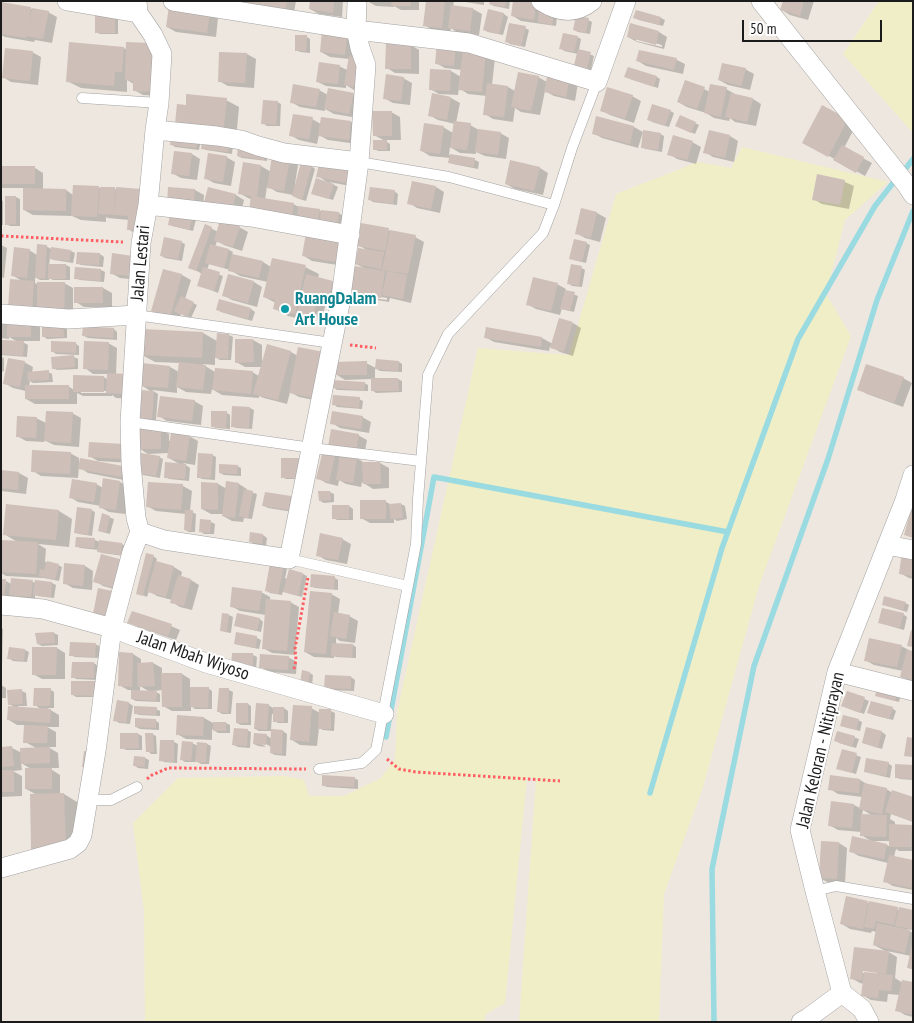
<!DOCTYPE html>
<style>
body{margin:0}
#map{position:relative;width:914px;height:1023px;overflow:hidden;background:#eee7df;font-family:"PT Sans Narrow",sans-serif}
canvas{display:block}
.frame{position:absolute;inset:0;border:2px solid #1b1b1b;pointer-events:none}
.scale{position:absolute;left:742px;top:20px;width:140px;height:22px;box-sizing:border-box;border:2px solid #1b1b1b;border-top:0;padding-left:6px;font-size:15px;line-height:18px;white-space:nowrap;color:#1b1b1b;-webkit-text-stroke:4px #fff;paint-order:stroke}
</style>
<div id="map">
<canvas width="914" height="1023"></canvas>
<div class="frame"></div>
<div class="scale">50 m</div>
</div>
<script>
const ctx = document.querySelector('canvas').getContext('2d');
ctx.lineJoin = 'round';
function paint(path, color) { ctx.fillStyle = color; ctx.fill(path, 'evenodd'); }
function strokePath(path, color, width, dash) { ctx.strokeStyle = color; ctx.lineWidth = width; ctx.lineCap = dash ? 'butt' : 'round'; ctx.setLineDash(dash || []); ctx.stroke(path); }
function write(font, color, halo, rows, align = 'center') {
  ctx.font = font + ' "PT Sans Narrow",sans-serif'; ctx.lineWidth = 4; ctx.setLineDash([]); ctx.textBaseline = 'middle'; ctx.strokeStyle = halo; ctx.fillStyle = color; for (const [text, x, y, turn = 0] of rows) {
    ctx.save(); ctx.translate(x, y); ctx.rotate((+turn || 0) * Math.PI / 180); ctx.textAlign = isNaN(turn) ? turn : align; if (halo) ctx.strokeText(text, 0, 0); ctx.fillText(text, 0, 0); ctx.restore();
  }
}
paint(new Path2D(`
 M 879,1 L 913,1 L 913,133 L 843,54 Z
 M 742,147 L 888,182 L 845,220 L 826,294 L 851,336 L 759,586 L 703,787 L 664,894 L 659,1022 L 519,1022 L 536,779 L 527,777 L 505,1003 L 486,1014 L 484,1022 L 145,1022 L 144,911 L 133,823 L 178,778 L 284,776 L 304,780 L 309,796 L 344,796 L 381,778 L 395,759 L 397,712 L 478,348 L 569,355 L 616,194 L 698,162 L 731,168 Z`), '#f0eec7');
paint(new Path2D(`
 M 229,1 L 296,1 L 293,19 Z
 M 311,1 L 343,1 L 342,17 L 319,14 L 310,9 Z
 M 367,1 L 419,1 L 419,10 L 401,10 L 394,6 L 394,7 L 376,6 Z
 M 427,1 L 454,1 L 453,7 L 473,9 L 482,14 L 479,35 L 458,33 L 451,28 L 450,32 L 433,30 L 424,25 Z
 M 459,1 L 484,1 L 484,5 Z
 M 491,1 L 510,1 L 509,9 L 494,6 L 490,4 Z
 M 534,1 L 557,17 L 556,26 L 521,21 L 513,16 Z
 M 784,1 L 814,1 L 808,20 L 790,15 L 782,10 Z
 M 1,3 L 48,12 L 57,17 L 52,43 L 35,40 L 34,42 L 5,37 L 1,35 Z
 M 489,11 L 504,14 L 508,17 L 503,35 L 488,32 L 484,30 Z
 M 637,12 L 661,18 L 665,20 L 663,26 L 639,20 L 635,18 Z
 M 210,13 L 218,18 L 216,37 L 176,32 L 167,27 Z
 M 114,17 L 118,19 L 118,34 L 100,34 L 96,32 Z
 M 588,20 L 592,22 L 590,34 L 578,32 L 574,30 Z
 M 525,28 L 529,30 L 525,47 L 510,44 L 507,41 Z
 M 323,32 L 355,39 L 366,92 L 354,90 L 346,85 L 346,88 L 326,86 L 318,82 L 339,66 L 347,70 L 349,59 L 330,57 L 321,52 Z
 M 659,32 L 667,37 L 664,49 L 637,42 L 628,37 ZM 636,38 L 662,45 L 662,47 L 636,41 Z
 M 307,37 L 310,39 L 310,53 L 300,52 L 296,50 Z
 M 577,37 L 581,39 L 579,50 L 594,56 L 591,70 L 575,64 L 578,54 L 564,51 L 561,48 Z
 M 150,44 L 167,96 L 143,95 L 134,90 L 134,84 L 127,80 L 127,92 L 81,88 L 67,81 L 124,48 L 127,50 Z
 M 411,45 L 419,50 L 419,74 L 395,73 L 387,68 Z
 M 438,45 L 495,58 L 492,85 L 508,87 L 515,91 L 538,77 L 547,82 L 578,83 L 575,101 L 554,96 L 545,91 L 540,115 L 521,112 L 515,108 L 513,122 L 493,119 L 485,114 L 487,96 L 468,94 L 459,88 L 458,95 L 439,94 L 430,89 L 451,71 L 461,77 L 462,70 L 445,68 L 436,63 Z
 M 640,51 L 677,60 L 685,64 L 683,74 L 646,66 L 638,61 Z
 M 32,52 L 41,57 L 38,85 L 11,82 L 3,77 Z
 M 221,53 L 247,54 L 256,59 L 254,88 L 228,86 L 219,81 Z
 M 745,69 L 754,74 L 750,90 L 728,85 L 719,80 Z
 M 657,77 L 660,79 L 658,88 L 630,79 Z
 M 403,78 L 412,83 L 410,105 L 393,103 L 384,98 Z
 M 704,89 L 710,92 L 726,89 L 735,94 L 734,95 L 753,99 L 761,104 L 756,126 L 735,122 L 730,118 L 729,121 L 714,118 L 706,113 L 687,107 L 678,102 Z
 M 319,90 L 328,95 L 353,95 L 362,100 L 358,118 L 334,114 L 325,109 L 325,111 L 300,107 L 291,102 Z
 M 433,95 L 451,98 L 460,103 L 456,123 L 470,125 L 479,130 L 500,133 L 509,138 L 506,159 L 485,156 L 476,152 L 476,154 L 460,153 L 450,147 L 449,155 L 475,160 L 479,162 L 478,169 L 453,164 L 449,162 L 450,158 L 430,156 L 422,151 L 443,127 L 453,133 L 455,124 L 438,120 L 429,115 Z
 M 632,96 L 641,101 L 634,123 L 610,115 L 601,110 Z
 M 226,100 L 239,107 L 236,140 L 233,144 L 232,154 L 206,150 L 202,148 L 204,137 L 187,106 Z
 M 277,102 L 281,104 L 280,126 L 267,126 L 263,123 Z
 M 822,107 L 856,125 L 844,148 L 872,163 L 865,176 L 804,142 Z
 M 670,111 L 674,113 L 669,127 L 652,122 Z
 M 391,112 L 400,117 L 401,140 L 384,140 L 390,144 L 390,151 L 378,151 L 375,149 L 385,141 L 374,135 Z
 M 597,117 L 634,127 L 643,132 L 638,148 L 602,138 L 593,133 Z
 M 312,119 L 321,124 L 351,122 L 359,127 L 357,144 L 328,140 L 319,135 L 317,144 L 299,140 L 290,135 Z
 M 695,123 L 699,125 L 695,134 L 681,128 Z
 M 660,134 L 664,136 L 662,152 L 646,149 L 642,147 Z
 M 730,136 L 738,141 L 734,162 L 713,157 L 705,152 Z
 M 201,140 L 199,150 L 175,147 L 171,144 Z
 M 692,142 L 701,147 L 696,164 L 677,159 L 669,154 Z
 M 268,153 L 267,161 L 242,158 L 238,156 Z
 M 192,154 L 200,159 L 197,180 L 181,178 L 172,173 Z
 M 226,157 L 235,162 L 231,186 L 214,183 L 205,178 Z
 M 289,160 L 298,165 L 295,184 L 296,185 L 311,166 L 315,169 L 306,201 L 297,198 L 293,195 L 277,192 L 267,186 L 265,200 L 293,204 L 299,207 L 319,210 L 322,212 L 339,213 L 343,216 L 340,232 L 324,230 L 248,198 L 239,193 L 244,164 L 261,166 L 271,172 Z
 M 350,167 L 356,187 L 329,182 L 338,187 L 333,200 L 316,195 L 327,182 L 318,176 Z
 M 1,168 L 35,168 L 43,173 L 43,190 L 66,190 L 73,195 L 74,186 L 115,189 L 117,190 L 136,234 L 128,229 L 129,220 L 108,218 L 106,217 L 106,222 L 81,220 L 72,216 L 33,215 L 24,210 L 25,188 L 1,188 Z
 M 540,168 L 548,173 L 543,195 L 515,189 L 506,184 Z
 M 818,176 L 845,182 L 854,186 L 849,209 L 822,204 L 813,199 Z
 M 436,187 L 444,192 L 440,213 L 417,208 L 409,203 Z
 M 169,188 L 195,190 L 204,195 L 203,209 Z
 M 209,189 L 236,195 L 244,200 L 241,213 Z
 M 394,191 L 398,194 L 397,205 L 373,202 L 369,199 Z
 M 16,197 L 20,199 L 20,226 L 10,226 L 6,224 Z
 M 1,200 L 3,201 L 3,225 L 1,225 Z
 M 582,209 L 597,213 L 606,218 L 600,242 L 585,238 L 576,233 Z
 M 192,217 L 196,219 L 193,231 L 173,226 L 169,224 Z
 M 205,225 L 218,232 L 239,227 L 248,232 L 242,251 L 224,245 L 217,241 L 215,247 L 229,250 L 233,252 L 232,255 L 263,262 L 271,267 L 305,267 L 319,274 L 318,278 L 332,282 L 341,287 L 336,305 L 326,302 L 322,320 L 309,317 L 308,321 L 288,316 L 275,309 L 276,303 L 264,297 L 268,282 L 240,276 L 230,270 L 209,264 L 207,270 L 223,276 L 218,293 L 198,285 L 202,274 L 190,267 Z
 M 388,230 L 393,232 L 415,237 L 424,242 L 411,303 L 390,298 L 389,302 L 359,297 L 351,292 L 366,269 L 356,264 L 367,250 L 358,245 ZM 358,293 L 387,298 L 387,300 L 358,296 Z
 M 339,239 L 344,266 L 312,261 L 304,256 Z
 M 181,242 L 185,244 L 182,261 L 165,258 L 162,256 Z
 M 586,243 L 590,245 L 586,263 L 574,260 L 570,258 Z
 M 1,245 L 7,248 L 4,278 L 1,277 Z
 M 46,246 L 51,249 L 71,251 L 75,253 L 73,263 L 54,260 L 50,258 L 49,265 L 66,265 L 70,267 L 70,280 L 53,280 L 49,278 L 49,280 L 40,280 L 35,277 L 35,283 L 39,285 L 64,283 L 73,288 L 73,319 L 18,312 L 22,281 L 12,275 L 29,250 L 37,255 Z
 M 100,254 L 104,257 L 103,267 L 81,265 L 77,263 Z
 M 133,257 L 140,280 L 120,278 L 111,273 Z
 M 582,268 L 585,270 L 582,287 L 572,286 L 569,283 Z
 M 101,270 L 105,272 L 104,282 L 80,280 L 76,278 Z
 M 164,270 L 182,275 L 191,280 L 185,299 L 197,305 L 191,318 L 181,313 L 179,321 L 161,316 L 152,311 Z
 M 229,275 L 254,282 L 262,287 L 257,307 L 232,300 L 223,295 Z
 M 557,284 L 566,289 L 565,291 L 578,296 L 574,312 L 566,310 L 562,308 L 560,315 L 536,309 L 527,304 Z
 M 76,288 L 103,288 L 112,293 L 112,307 L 84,307 L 76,302 Z
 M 220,301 L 251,309 L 255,312 L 252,321 L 221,312 L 218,310 Z
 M 1,319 L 40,326 L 40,341 L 21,341 L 28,345 L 27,357 L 1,355 L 1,341 L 18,342 L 9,337 L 9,339 L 1,338 Z
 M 67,323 L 67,338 L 47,339 L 43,336 Z
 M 573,323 L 581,328 L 573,356 L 560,352 L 550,346 L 549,351 L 494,342 L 485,337 L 487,329 L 542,338 L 553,344 Z
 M 114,329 L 117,332 L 117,340 L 88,338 L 84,336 Z
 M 203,333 L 217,341 L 229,335 L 233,337 L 231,360 L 220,360 L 215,357 L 215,365 L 202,364 L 215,372 L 252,372 L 259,376 L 262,367 L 245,367 L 236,362 L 236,340 L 253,340 L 262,345 L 262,364 L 268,346 L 291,352 L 298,356 L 324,402 L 299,397 L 290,392 L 287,404 L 264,398 L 259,396 L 259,398 L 222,395 L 212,389 L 211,394 L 186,392 L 177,387 L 177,393 L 152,390 L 158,394 L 156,420 L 145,420 L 141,417 L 152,392 L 141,385 L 143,365 L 170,367 L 179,372 L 180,363 L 155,362 L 142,355 Z
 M 108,343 L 117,348 L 116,375 L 136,399 L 116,398 L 112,395 L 112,396 L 83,396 L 77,393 L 77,404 L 35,404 L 26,399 L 26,391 L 13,388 L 4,383 L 24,362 L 33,367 L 32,373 L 48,372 L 52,374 L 53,382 L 33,383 L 30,381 L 29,386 L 68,386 L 74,390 L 104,377 L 108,380 L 108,374 L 93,374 L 85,368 ZM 81,390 L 110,391 L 110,393 L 81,393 Z
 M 76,344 L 79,346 L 79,355 L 56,354 L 52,351 Z
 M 1,357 L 4,358 L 4,371 L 1,372 Z
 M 74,357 L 78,359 L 78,369 L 57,370 L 53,368 Z
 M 399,362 L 402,364 L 402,372 L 380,371 L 375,368 L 375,379 L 398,379 L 402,381 L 402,392 L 376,393 L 372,390 L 372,379 L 345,380 L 337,375 L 366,363 L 376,368 Z
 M 903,378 L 912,383 L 903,407 L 867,394 L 859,389 Z
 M 364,383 L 368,385 L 368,391 L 337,390 L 333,387 Z
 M 359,399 L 363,401 L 362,409 L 337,407 L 334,404 Z
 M 194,401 L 203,406 L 201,425 L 167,421 L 159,416 Z
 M 250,408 L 254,410 L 252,429 L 236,428 L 232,426 Z
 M 72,413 L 81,418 L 79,447 L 54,445 L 44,440 L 44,442 L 26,441 L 17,436 L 36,418 L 46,423 Z
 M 227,413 L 230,415 L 230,429 L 216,428 L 212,426 Z
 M 362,417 L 371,422 L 369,433 L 340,428 L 332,423 Z
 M 160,429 L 169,434 L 169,441 L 189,436 L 198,441 L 195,465 L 183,463 L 190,468 L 189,481 L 169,479 L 166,477 L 181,465 L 169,458 L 169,453 L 148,454 L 140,449 Z
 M 358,435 L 367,440 L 364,456 L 338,451 Z
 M 90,444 L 131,463 L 98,461 L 89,456 Z
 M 324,451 L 357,458 L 366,464 L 380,463 L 389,468 L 389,488 L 373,489 L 362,482 L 361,487 L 346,484 L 339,480 L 338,486 L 326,483 L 318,478 Z
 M 70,453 L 79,458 L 79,464 L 122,467 L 129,481 L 88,473 L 79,467 L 78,478 L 41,476 L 33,471 Z
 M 212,455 L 216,457 L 215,480 L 202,479 L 198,477 Z
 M 159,457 L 163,459 L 160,478 L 143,475 L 139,473 Z
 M 299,459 L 303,461 L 303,479 L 286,479 L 282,477 Z
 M 237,466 L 241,468 L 241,476 L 224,475 L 220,473 Z
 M 1,471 L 19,473 L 28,478 L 26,494 L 1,491 Z
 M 104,480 L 120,482 L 129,487 L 125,514 L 109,512 L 100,507 L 101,506 L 78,502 L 70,497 L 96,484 L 103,488 Z
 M 149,483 L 183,486 L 192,491 L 190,511 L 196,514 L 195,532 L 189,532 L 185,530 L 186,514 L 156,511 L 147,506 Z
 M 218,484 L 227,489 L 239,484 L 247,489 L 247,491 L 257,494 L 252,519 L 244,518 L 243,522 L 232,521 L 223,516 L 223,514 L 211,514 L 202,509 Z
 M 330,492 L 334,494 L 334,502 L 324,503 L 320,501 Z
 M 266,494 L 291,497 L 295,500 L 293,512 L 268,508 L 264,506 Z
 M 386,502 L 392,505 L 401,504 L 405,506 L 407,519 L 397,521 L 394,519 L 394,523 L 370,523 L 361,518 Z
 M 349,506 L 353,509 L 353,520 L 337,520 L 333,518 Z
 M 91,510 L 95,512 L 92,536 L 79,534 L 75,532 Z
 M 59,511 L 72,519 L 69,547 L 38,544 L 46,549 L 45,562 L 58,565 L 62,567 L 59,581 L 44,578 L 6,576 L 1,573 L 1,542 L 19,543 L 4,534 Z
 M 103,515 L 114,519 L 110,534 L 99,531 Z
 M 211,522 L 215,524 L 214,534 L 204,534 L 200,531 Z
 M 251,534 L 263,535 L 267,538 L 266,546 L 254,544 L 250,541 Z
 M 342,539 L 351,544 L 347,564 L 326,560 L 317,555 Z
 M 95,540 L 100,542 L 122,544 L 126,547 L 124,556 L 102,553 L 99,551 L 99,550 L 80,548 L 76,546 Z
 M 913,554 L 913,579 L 909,578 L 900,573 Z
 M 153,556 L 157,559 L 156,562 L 174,567 L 182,572 L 181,577 L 191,580 L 199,585 L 192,610 L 180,607 L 172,602 L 172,600 L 157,596 L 149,591 L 147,597 L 138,593 Z
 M 122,561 L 124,592 L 103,586 L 95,581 Z
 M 85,566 L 93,571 L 92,590 L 73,588 L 64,583 Z
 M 283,567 L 287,569 L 285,578 L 287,579 L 290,571 L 303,574 L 307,576 L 302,597 L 288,593 L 283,591 L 282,595 L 270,593 L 267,591 Z
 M 335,578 L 338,580 L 338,590 L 315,588 L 311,586 Z
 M 6,581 L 11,584 L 33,582 L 36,583 L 36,581 L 52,583 L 56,585 L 54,598 L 38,596 L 35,595 L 35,599 L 13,596 L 13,603 L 1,602 Z
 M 261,592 L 270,597 L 270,600 L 290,602 L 299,607 L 295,655 L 272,653 L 263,648 L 266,615 L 240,611 L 231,606 Z
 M 331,594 L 340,599 L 338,614 L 349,616 L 358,621 L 355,643 L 340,641 L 336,638 L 336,644 L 353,645 L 356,647 L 356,658 L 336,657 L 334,656 L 334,658 L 314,657 L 305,652 Z
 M 905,603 L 909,605 L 907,612 L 887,606 L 883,604 Z
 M 903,614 L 907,617 L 904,630 L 883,624 L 880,622 Z
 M 229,615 L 233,617 L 231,633 L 225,632 L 221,630 Z
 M 260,619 L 263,622 L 261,632 L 240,627 Z
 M 129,622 L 171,626 L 180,630 L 176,640 L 138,627 Z
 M 1,628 L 3,629 L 2,667 L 1,667 Z
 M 54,633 L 58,635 L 58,645 L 42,646 L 38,644 Z
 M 237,634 L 257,638 L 261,640 L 259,649 L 239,645 L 235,643 Z
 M 95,644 L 99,646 L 99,658 L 75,657 L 71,655 Z
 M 901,646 L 913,652 L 913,682 L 901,677 L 903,671 L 874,665 L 865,660 Z
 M 57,648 L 65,653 L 65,679 L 42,679 L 33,674 Z
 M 25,650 L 29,652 L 27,662 L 13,661 L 9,658 Z
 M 133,654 L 141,659 L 141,664 L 153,663 L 162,668 L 162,674 L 182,674 L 190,679 L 190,688 L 208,688 L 212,691 L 212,709 L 195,709 L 191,706 L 191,711 L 172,711 L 163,706 L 163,690 L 153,691 L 160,694 L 160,702 L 136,701 L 132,699 L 132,690 L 128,690 L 119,685 ZM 140,686 L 150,692 L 140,691 Z
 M 233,654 L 253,655 L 257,657 L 256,670 Z
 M 288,657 L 297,662 L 296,674 L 269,672 L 261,667 Z
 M 94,663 L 98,666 L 97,680 L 76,679 L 73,677 Z
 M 310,673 L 313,675 L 312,686 L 305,685 Z
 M 351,677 L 355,680 L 354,691 L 329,690 L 325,688 Z
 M 97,682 L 101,697 L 76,697 L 73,695 Z
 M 1,685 L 6,688 L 6,698 L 1,698 Z
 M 220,689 L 229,690 L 233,692 L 231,714 L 222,714 L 218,711 Z
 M 51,690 L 54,692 L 54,708 L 47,708 L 59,715 L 59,727 L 47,727 L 56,732 L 56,747 L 48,747 L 58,753 L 59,768 L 49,768 L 60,775 L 60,794 L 64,794 L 77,802 L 79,855 L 46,855 L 32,848 L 37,795 L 26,789 L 33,770 L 21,763 L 22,770 L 13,771 L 22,776 L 22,796 L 1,797 L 1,749 L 12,748 L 22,753 L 36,748 L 25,742 L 25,725 L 17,725 L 9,720 L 16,708 L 9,704 L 9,691 L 22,691 L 26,693 L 27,706 L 18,706 L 18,708 L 42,710 L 35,705 Z
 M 902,691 L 899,702 L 881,697 L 877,695 Z
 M 848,692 L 869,701 L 864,714 L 847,708 Z
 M 118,702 L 129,703 L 133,706 L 130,724 L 119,723 L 115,720 Z
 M 248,704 L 251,706 L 251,725 L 241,725 L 237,723 Z
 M 268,705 L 273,708 L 284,708 L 288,711 L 288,723 L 278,723 L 274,721 L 274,714 L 272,714 L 271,731 L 283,731 L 287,734 L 286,756 L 275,755 L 271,753 L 271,747 L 261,741 L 260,743 L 266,747 L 258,746 L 254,744 L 266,735 L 272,739 L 272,731 L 259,731 L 255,729 Z
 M 311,708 L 320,713 L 331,711 L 335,713 L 334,731 L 323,730 L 319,728 L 317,746 L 300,745 L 292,740 Z
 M 892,708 L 896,711 L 893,720 L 873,715 L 869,713 Z
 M 156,709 L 160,711 L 160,716 L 139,715 L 135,713 Z
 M 178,717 L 204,718 L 215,724 L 226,723 L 230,725 L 230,733 L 218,733 L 212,729 L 212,740 L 186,739 L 177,734 Z
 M 155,720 L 159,723 L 159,730 L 140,729 L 136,727 Z
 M 858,720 L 862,722 L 860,731 L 845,727 L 841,725 Z
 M 867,728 L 882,732 L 886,735 L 882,749 L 864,743 Z
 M 247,730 L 251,732 L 250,748 L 238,747 L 234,745 Z
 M 838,732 L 859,739 L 856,748 L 839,743 Z
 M 138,734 L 142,736 L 142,750 L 126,750 L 122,748 Z
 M 152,734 L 156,736 L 157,754 L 151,754 L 148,751 Z
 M 161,741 L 174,742 L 178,744 L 177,763 L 164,762 L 161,760 Z
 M 192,743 L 198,746 L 207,744 L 211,746 L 209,764 L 201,764 L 195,760 L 195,762 L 185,762 L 182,760 Z
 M 843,751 L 861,757 L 856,774 L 842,770 Z
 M 135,757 L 145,758 L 149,760 L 148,769 L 138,768 L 134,765 Z
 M 888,763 L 892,766 L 890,778 L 869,773 L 865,771 Z
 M 913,766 L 913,780 L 900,779 L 896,777 Z
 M 354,778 L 358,780 L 358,789 L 327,787 L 323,785 Z
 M 860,780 L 869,785 L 886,789 L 893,793 L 913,799 L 913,822 L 891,814 L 890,819 L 895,822 L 895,826 L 913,827 L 913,851 L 899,851 L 896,849 L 894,857 L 913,861 L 913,890 L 893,886 L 884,881 L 888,863 L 859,856 L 850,851 L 853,838 L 887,845 L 890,847 L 890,841 L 871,841 L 861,835 L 861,832 L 838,830 L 829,825 L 832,803 L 854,805 L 860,808 L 862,797 L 838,794 L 830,789 ZM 863,810 L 873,816 L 862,815 Z
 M 839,843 L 847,848 L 845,883 L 829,883 L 820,878 Z
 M 847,898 L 900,910 L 900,909 L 913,911 L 913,930 L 906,929 L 913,933 L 913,970 L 908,967 L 911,956 L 887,951 L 897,957 L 895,978 L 903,983 L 903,982 L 913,984 L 913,1017 L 905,1015 L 897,1010 L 900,995 L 888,994 L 887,1002 L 871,1000 L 862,995 L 864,984 L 860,983 L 851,978 L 855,948 L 887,952 L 874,945 L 877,932 L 872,931 L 871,933 L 850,929 L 842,924 ZM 862,969 L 878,971 L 877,975 L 862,973 Z`), '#0003');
strokePath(new Path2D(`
 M 906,168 L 913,159
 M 386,737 L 434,477 L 728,532
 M 650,793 L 722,548 L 798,339 L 875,206 L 893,183
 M 714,1022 L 712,869 L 754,666 L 828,459 L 877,300 L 913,211`), '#9adae1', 5.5);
paint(new Path2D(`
 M 251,1 L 287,1 L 285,15 L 249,9 Z
 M 310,1 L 334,1 L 333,13 L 309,9 Z
 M 392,1 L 411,1 L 411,6 L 391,6 Z
 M 426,1 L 445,1 L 442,28 L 423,26 Z
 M 490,1 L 506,1 L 505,7 L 489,4 Z
 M 513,1 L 536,1 L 534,20 L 511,16 Z
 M 783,1 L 804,1 L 800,16 L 780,10 Z
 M 1,2 L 31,7 L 29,25 L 32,8 L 49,11 L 43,39 L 26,36 L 26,38 L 1,34 Z
 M 451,5 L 473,8 L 470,31 L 448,28 Z
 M 169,6 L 210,12 L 207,33 L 166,27 Z
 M 488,9 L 504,13 L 499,34 L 483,30 Z
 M 636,10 L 661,17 L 659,25 L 633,18 Z
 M 539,11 L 554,13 L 552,25 L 538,22 Z
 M 95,16 L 115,16 L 115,33 L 95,33 Z
 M 576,16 L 589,18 L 586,33 L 573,30 Z
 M 509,23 L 526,26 L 521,46 L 505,42 Z
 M 630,23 L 659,31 L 656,45 L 627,37 Z
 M 322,30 L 347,33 L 345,55 L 320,52 Z
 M 563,33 L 578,36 L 574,52 L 559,49 Z
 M 295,35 L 307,35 L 306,51 L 295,51 Z
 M 69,42 L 124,47 L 122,72 L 115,72 L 114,86 L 66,82 Z
 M 126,42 L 150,43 L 150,55 L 159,55 L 158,92 L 133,91 L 133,81 L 125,80 Z
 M 386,43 L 411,44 L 411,69 L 385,69 Z
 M 437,43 L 456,45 L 454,66 L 435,64 Z
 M 5,48 L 33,51 L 30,81 L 2,78 Z
 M 463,49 L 486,52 L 482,92 L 458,90 Z
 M 578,49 L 591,52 L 587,68 L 574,65 Z
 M 639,50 L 677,58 L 674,70 L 636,61 Z
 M 219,52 L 247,53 L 245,83 L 218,82 Z
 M 349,56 L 363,59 L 358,88 L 344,85 Z
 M 319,62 L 340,65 L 338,84 L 316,82 Z
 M 722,63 L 746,68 L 741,86 L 718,80 Z
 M 628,67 L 657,76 L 654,87 L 624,77 Z
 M 430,69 L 451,70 L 450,91 L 429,90 Z
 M 518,72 L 539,76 L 531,111 L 511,107 Z
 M 548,72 L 570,77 L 566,97 L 544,92 Z
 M 386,74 L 404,77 L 401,101 L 383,99 Z
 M 685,80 L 705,87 L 697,109 L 677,102 Z
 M 487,83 L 508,86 L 504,117 L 483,115 Z
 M 293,84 L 320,89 L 316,107 L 290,103 Z
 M 710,84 L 727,87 L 721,117 L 704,113 Z
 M 607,87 L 633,95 L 625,119 L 600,111 Z
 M 328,88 L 354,93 L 349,114 L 324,109 Z
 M 432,93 L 451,97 L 447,120 L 428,116 Z
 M 731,93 L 753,98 L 747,122 L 725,117 Z
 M 186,94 L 227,98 L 223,134 L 175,124 L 177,104 L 186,105 Z
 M 263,100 L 278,101 L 276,125 L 261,124 Z
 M 652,104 L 671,110 L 665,126 L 647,120 Z
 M 822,105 L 848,119 L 828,157 L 802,143 Z
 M 372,111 L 392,111 L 392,136 L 373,136 Z
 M 293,114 L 313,117 L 309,139 L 289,136 Z
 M 680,115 L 696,122 L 691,133 L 675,126 Z
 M 596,116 L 634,126 L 630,144 L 592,134 Z
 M 321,117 L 351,121 L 349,140 L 318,136 Z
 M 454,121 L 471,123 L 467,150 L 450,148 Z
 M 424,123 L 444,126 L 440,154 L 420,151 Z
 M 478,129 L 501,132 L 498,155 L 475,152 Z
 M 643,130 L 661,133 L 658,150 L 641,148 Z
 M 709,130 L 730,135 L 725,158 L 703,153 Z
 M 172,133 L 197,136 L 196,148 L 170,145 Z
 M 673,135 L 693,141 L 687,160 L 667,155 Z
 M 203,137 L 230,141 L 228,152 L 201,149 Z
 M 373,140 L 387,140 L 387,150 L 373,150 Z
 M 842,145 L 864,157 L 856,173 L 833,160 Z
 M 238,147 L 265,150 L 264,160 L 237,156 Z
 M 174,151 L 192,153 L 189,176 L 171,174 Z
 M 208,153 L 227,156 L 223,182 L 204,179 Z
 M 450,154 L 475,158 L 474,167 L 448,163 Z
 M 272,156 L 290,159 L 284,191 L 267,188 Z
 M 320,160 L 351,166 L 347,183 L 316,177 Z
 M 510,160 L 540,167 L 534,191 L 505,184 Z
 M 243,162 L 261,165 L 257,197 L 294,203 L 291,223 L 248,217 L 251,196 L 238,194 Z
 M 301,162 L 312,165 L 302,200 L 292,196 Z
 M 1,166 L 35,166 L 35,184 L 1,184 Z
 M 817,174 L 845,180 L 840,205 L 812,200 Z
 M 316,178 L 334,184 L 329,199 L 311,194 Z
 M 412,181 L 436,186 L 431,209 L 407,204 Z
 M 73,185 L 99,186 L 97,217 L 71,216 Z
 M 100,187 L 115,187 L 114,215 L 98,214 Z
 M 116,187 L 141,189 L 137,230 L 127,230 L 128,216 L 114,215 Z
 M 168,187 L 195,189 L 194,205 L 167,203 Z
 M 208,187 L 236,194 L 232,209 L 204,202 Z
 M 370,187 L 395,190 L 393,204 L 368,200 Z
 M 23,188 L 66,189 L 66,211 L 23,210 Z
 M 5,196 L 16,196 L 16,224 L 5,225 Z
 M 298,206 L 320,209 L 317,226 L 296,223 Z
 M 581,208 L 597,212 L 591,238 L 575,234 Z
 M 171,210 L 193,216 L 189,230 L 168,225 Z
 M 321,210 L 339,212 L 337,231 L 319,228 Z
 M 220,220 L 240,226 L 233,247 L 214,241 Z
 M 361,223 L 389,228 L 385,251 L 357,246 Z
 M 205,224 L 212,227 L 196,271 L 188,268 Z
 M 390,230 L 416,235 L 408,274 L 382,270 Z
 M 306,233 L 340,238 L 336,262 L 302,256 Z
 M 164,237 L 182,241 L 178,259 L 160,256 Z
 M 574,239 L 587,242 L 582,262 L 569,259 Z
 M 37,244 L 47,245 L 45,279 L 35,278 Z
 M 210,244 L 229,249 L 224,268 L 205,263 Z
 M 14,247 L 30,249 L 27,278 L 11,276 Z
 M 51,247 L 71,250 L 69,261 L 49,259 Z
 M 358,248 L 384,252 L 381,269 L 355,264 Z
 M 77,252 L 100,253 L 99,265 L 76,264 Z
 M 112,253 L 133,256 L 131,276 L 110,274 Z
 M 232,254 L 263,261 L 259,278 L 228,271 Z
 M 272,258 L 306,265 L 295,314 L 273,309 L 275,300 L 263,297 Z
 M 48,264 L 66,264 L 66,279 L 48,279 Z
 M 571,264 L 582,266 L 579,286 L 567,284 Z
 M 354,266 L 385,271 L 381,298 L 349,293 Z
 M 75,267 L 101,269 L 100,281 L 74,279 Z
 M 203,267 L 220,272 L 214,291 L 197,286 Z
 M 163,269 L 182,274 L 170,317 L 151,311 Z
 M 387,271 L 407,275 L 403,299 L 382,295 Z
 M 228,274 L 254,281 L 248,303 L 222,296 Z
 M 306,274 L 333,281 L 328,301 L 318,298 L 313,316 L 297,312 Z
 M 533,277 L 558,283 L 551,311 L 526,305 Z
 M 10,279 L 34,281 L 32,310 L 8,308 Z
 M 37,282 L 65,282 L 64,314 L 37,314 Z
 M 74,287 L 103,287 L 103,303 L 74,303 Z
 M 565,290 L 575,292 L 570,311 L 560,309 Z
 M 181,296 L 194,302 L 187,317 L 174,311 Z
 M 219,299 L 251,308 L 248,319 L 216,310 Z
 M 559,318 L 573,322 L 564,352 L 550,348 Z
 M 7,320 L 31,320 L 31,337 L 7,337 Z
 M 42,320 L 63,320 L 64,337 L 42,337 Z
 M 83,326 L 114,328 L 113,338 L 82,336 Z
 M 486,327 L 542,337 L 541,347 L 484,338 Z
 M 142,329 L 203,332 L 202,358 L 140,355 Z
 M 217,333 L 229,334 L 228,359 L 215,358 Z
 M 235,339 L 253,339 L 254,362 L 235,363 Z
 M 1,340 L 24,341 L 23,356 L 1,354 Z
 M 51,341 L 76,342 L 76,353 L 51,352 Z
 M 84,341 L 109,342 L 108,370 L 83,369 Z
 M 267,344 L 291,351 L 278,400 L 253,394 Z
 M 298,347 L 324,352 L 315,398 L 289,393 Z
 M 74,355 L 75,367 L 52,369 L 51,357 Z
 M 8,358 L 25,361 L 20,387 L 3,384 Z
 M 376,359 L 399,361 L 398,371 L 375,369 Z
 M 367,361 L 367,375 L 335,375 L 335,362 Z
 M 179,362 L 206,365 L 203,390 L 176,387 Z
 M 142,363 L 170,366 L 168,388 L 140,386 Z
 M 866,364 L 904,377 L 894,403 L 857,390 Z
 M 215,368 L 253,371 L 251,394 L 212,390 Z
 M 49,370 L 49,380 L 28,381 L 27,372 Z
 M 107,373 L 128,374 L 127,394 L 106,393 Z
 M 73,375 L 104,376 L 104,392 L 73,392 Z
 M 371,378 L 398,378 L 399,391 L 371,391 Z
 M 332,380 L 365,382 L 364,390 L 332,388 Z
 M 25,385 L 69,385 L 69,399 L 25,399 Z
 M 141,390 L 154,391 L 152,419 L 140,418 Z
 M 333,395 L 360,397 L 359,408 L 332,405 Z
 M 160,396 L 195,400 L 192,421 L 157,417 Z
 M 232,406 L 250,407 L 249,428 L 231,427 Z
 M 46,411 L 73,412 L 71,443 L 44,441 Z
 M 211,411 L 227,411 L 226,428 L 211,427 Z
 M 332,411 L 363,416 L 361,429 L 330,424 Z
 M 17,416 L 37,417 L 36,438 L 16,437 Z
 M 161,428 L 161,449 L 139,449 L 138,429 Z
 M 331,429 L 359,434 L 356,452 L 328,447 Z
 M 171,433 L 190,435 L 186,461 L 167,458 Z
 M 89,442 L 123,444 L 123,459 L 88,457 Z
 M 32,450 L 71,452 L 70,474 L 31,472 Z
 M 323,450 L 336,452 L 329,482 L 316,479 Z
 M 141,453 L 160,456 L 156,476 L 138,473 Z
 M 198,453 L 213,454 L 211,478 L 197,478 Z
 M 340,454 L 357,457 L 353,483 L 336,480 Z
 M 80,458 L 123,466 L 121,477 L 78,469 Z
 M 281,458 L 299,458 L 299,478 L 281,478 Z
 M 165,462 L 186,464 L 185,479 L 164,478 Z
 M 362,462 L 380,462 L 381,484 L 363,484 Z
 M 219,464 L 238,465 L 237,474 L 219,473 Z
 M 1,470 L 19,472 L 18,490 L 1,488 Z
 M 103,478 L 120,481 L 116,510 L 99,508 Z
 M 72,479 L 97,483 L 94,502 L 69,498 Z
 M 226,481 L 239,483 L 235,518 L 222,516 Z
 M 148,482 L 183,484 L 181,510 L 146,507 Z
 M 201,482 L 218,483 L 218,510 L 201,509 Z
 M 244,489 L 253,491 L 248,518 L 239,516 Z
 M 318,491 L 330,491 L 331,500 L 319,501 Z
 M 265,492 L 291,496 L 289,510 L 262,506 Z
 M 360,500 L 386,500 L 386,519 L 360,519 Z
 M 401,503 L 403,518 L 391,519 L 389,504 Z
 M 6,504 L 59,510 L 56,540 L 3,535 Z
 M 332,505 L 349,505 L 349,519 L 332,519 Z
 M 912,506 L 913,506 L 913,538 L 904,535 Z
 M 77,507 L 92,509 L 88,535 L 74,533 Z
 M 185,510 L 193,510 L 191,531 L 184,530 Z
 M 102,513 L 110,516 L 106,533 L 98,531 Z
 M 200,519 L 211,520 L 210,533 L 199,532 Z
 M 250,532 L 263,534 L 262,544 L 249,542 Z
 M 320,533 L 343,538 L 338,560 L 316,556 Z
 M 76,537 L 95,538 L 94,548 L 75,547 Z
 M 1,540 L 38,542 L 36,574 L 1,572 Z
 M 99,540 L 122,543 L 121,555 L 97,552 Z
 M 902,551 L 913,553 L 913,576 L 899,574 Z
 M 146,553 L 154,555 L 143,596 L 136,594 Z
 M 101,554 L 123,560 L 115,588 L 93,582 Z
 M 47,561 L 59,564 L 55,580 L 39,576 L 40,569 L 44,570 Z
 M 156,561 L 174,566 L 166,597 L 147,592 Z
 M 64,563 L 85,565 L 83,586 L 63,584 Z
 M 270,563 L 284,566 L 278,594 L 265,591 Z
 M 289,569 L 303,573 L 298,596 L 283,592 Z
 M 311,574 L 335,576 L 334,589 L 310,587 Z
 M 178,575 L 191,579 L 184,606 L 170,603 Z
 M 11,578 L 33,580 L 31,597 L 9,595 Z
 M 1,579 L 6,579 L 4,599 L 1,599 Z
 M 35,580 L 52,582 L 51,597 L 33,595 Z
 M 232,587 L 262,591 L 259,611 L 230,607 Z
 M 98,588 L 117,592 L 112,618 L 93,614 Z
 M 310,591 L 332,593 L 326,654 L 304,652 Z
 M 884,596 L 906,602 L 903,610 L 882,605 Z
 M 266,599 L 291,601 L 287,651 L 262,649 Z
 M 882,608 L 904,613 L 900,628 L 878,623 Z
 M 132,611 L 172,624 L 168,636 L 127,623 Z
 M 334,612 L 350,615 L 346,639 L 330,636 Z
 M 222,613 L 229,614 L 227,632 L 220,631 Z
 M 237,613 L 260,618 L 257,631 L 234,626 Z
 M 911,630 L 913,631 L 913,647 L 907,646 Z
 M 54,632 L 55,643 L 37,644 L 35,633 Z
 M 236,632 L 257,636 L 256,648 L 234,644 Z
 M 869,638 L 902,645 L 897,667 L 864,661 Z
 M 70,642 L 96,643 L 95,657 L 69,656 Z
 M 332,643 L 353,644 L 352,657 L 331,656 Z
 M 9,647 L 25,649 L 24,661 L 7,659 Z
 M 32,647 L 57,647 L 56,675 L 32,675 Z
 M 907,650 L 913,651 L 913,680 L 900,677 Z
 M 119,652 L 133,653 L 132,687 L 118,686 Z
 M 232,653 L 253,653 L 253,668 L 231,667 Z
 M 260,654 L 289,656 L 288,670 L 259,668 Z
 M 72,662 L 94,662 L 94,678 L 71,678 Z
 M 153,662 L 155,686 L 138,687 L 137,663 Z
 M 302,670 L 310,672 L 308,685 L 300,684 Z
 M 161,673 L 182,673 L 182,707 L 162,707 Z
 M 325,675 L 351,676 L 351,689 L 324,688 Z
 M 71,681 L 97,681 L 97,696 L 71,695 Z
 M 878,683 L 898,688 L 895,701 L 875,696 Z
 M 190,687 L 209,687 L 208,708 L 190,707 Z
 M 34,688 L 51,688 L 50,706 L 33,706 Z
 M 219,688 L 229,688 L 228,713 L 217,712 Z
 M 22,689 L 23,704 L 8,705 L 7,690 Z
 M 131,690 L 157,691 L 156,701 L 131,699 Z
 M 847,691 L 865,697 L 860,713 L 841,706 Z
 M 117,700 L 129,702 L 126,723 L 113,721 Z
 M 871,701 L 893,707 L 889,719 L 867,713 Z
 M 236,703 L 248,703 L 248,723 L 236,723 Z
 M 256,703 L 269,704 L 267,730 L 254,729 Z
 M 293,705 L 312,706 L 309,742 L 290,740 Z
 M 8,706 L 51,709 L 50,723 L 7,720 Z
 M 134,706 L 157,707 L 156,715 L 134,714 Z
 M 273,707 L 284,707 L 284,722 L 273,722 Z
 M 319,709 L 331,709 L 331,729 L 318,729 Z
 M 177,715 L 204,717 L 203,736 L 176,735 Z
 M 843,715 L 859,719 L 856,730 L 840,726 Z
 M 135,718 L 156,719 L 156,728 L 135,727 Z
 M 213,722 L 226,722 L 226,731 L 213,731 Z
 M 24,725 L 48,726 L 47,743 L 23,743 Z
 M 866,727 L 882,731 L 878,748 L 862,743 Z
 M 234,728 L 248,729 L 247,746 L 232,745 Z
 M 271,729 L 283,730 L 282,754 L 270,753 Z
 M 837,731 L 855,736 L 852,747 L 834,741 Z
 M 120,733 L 138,733 L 139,748 L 120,749 Z
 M 145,733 L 153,733 L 154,752 L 146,752 Z
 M 254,733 L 267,734 L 266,745 L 253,744 Z
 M 907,737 L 913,738 L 913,757 L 904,756 Z
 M 160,740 L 174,740 L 174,762 L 159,761 Z
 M 182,741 L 193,742 L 191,761 L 180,760 Z
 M 197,742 L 207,743 L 206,763 L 195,762 Z
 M 12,746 L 14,766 L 1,767 L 1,747 Z
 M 50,747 L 50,763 L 21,764 L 20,748 Z
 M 842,749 L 857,753 L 852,773 L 836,769 Z
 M 84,751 L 94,752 L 92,767 L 82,767 Z
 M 134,756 L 145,757 L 145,767 L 133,766 Z
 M 866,758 L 889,762 L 886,776 L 864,772 Z
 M 895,764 L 913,765 L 913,779 L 895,778 Z
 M 25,768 L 52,768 L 52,789 L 25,789 Z
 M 1,770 L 14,770 L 14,792 L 1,792 Z
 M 322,775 L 355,777 L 354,787 L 322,786 Z
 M 830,775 L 860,779 L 859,793 L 828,790 Z
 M 864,783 L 887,788 L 882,814 L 859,809 Z
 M 892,790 L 913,797 L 913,821 L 885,812 Z
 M 64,793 L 66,848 L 31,849 L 30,794 Z
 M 831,801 L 854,804 L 852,828 L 828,826 Z
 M 861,814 L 887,815 L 886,837 L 860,836 Z
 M 889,824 L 912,825 L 911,847 L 889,847 Z
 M 852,836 L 887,844 L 884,859 L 849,852 Z
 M 821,841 L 839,842 L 837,879 L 819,878 Z
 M 889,855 L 913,860 L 913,878 L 911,888 L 883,882 Z
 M 846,896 L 868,901 L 863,929 L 840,924 Z
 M 869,901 L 898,907 L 894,925 L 876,921 L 874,929 L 864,927 Z
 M 899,907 L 913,910 L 912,929 L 895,926 Z
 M 877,923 L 910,930 L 905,953 L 873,945 Z
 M 912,945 L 913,945 L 913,969 L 907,968 Z
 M 854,947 L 889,951 L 886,974 L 863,971 L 862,980 L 850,979 Z
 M 864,972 L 893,975 L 891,991 L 879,990 L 878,998 L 861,996 Z
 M 902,980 L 913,982 L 913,1015 L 895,1011 Z`), '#cebfb8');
const service = new Path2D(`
 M 82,98 L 159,103
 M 359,162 L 449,177 L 554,205
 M 136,315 L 332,343
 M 130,422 L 312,448 L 421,461
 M 289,559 L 408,586
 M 319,769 L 362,763 L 376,750 L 416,544 L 418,499 L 428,375 L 448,334 L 543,233 L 554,205 L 572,148 L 597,82
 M 89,800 L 111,800 L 137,787
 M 815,891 L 836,886 L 913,899`);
const minor = new Path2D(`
 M 67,1 L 138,13
 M 137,1 L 138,13 L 153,35 L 162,54 L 159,103 L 155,130 L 148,205 L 141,243 L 130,422 L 131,463 L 136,518 L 140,532
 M 173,1 L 356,30 L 469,43 L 597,82 L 626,1
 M 541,1 C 558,12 575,15 592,1
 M 761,1 L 906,184 L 913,195
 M 155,130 L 217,136 L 241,140 L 258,146 L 284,153 L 359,162
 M 148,205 L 251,217 L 350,235
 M 1,314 L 69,319 L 136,315
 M 887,545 L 913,550
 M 1,605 L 43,609 L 112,628 L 206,663 L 384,714
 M 837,672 L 913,691
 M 1,868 L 70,849 L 78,843 L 82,835 L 96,751 L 112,628 L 132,552 L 140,532 L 164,540 L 289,559 L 340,304 L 359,162 L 366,65 L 360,48 L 356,30 L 357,1
 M 801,1022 L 808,1018 L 842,993
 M 869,1022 L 862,1009 L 842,993 L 815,891 L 800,830 L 837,672 L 905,500 L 913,475`);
strokePath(service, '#a2a2a2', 11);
strokePath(minor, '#a2a2a2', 20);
strokePath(new Path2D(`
 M 1,236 L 123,242
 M 350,345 L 376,348
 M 294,669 L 296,660 L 295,649 L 308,577
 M 387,759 L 399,769 L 416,772 L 560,781
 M 147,779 L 152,775 L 168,768 L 306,769`), '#ff5f63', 3, [2.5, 2.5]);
strokePath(service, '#fff', 10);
strokePath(minor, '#fff', 19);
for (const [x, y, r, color] of [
 [285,309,5,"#0f9aa8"]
]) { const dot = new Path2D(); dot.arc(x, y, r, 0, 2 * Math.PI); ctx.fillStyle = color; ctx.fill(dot); strokePath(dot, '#fff', 2); }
write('18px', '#1b1b1b', '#fff', [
 ["Jalan Lestari",141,263,-85],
 ["Jalan Mbah Wiyoso",193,656,19],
 ["Jalan Keloran - Nitiprayan",821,750,-77]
]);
write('bold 18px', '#0d838f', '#fff', [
 ["RuangDalam",295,299],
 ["Art House",295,320]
], 'left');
</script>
